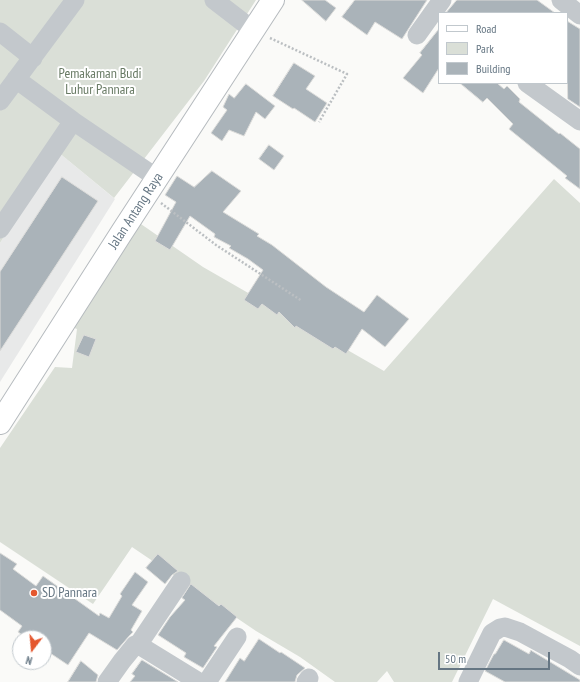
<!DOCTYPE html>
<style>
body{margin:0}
#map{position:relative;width:580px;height:682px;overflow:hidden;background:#fafaf8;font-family:"PT Sans Narrow",sans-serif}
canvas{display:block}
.legend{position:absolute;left:438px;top:12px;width:130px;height:72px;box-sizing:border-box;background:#fff;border:1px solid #c1c8cd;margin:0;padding:5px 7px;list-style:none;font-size:12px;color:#657683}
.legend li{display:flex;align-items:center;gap:8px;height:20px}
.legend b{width:20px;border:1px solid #c1c8cd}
.north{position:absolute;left:12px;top:630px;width:40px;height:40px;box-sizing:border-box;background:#fff;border:1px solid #c1c8cd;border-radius:50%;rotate:196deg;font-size:11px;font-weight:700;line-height:16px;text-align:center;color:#657683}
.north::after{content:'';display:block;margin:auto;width:14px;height:18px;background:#e4572e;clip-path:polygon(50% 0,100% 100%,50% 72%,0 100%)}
.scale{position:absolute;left:438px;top:652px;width:112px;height:18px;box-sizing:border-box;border:2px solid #657683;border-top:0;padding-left:5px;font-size:12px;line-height:14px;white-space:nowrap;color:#657683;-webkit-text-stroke:3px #fff;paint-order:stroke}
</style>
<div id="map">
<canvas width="580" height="682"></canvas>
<ul class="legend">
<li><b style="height:5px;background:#fff"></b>Road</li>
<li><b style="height:11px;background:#dadfd7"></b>Park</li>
<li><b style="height:11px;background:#aab3b9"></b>Building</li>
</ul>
<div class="north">N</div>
<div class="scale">50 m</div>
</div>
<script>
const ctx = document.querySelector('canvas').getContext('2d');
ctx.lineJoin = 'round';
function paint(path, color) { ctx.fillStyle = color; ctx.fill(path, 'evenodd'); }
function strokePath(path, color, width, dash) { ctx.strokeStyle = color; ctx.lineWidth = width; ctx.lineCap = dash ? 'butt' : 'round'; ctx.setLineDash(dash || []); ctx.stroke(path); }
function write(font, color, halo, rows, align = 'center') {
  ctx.font = font + ' "PT Sans Narrow",sans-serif'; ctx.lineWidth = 4; ctx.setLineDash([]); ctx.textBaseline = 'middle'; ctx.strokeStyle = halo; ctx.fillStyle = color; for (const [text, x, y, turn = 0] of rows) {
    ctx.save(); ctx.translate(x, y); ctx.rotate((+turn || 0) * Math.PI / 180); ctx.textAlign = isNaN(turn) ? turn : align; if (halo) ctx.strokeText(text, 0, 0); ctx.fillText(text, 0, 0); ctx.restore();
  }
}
paint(new Path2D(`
 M 58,152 L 115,199 L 0,382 L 0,243 Z`), '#e8e9e9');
paint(new Path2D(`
 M 0,0 L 256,0 L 204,81 L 114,198 L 58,152 L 0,243 Z
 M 554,179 L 580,203 L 580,646 L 493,599 L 452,682 L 394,682 L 387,671 L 377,682 L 335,682 L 300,657 L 256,631 L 132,547 L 93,604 L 0,542 L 0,448 L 55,367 L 72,368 L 77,329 L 72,327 L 138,222 L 203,267 L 384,371 Z`), '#dadfd7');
const building = new Path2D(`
 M 302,0 L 325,0 L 336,8 L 326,21 Z
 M 355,0 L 427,0 L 402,39 L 375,22 L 367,35 L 342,17 Z
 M 457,0 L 537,0 L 555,13 L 446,13 Z
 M 567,21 L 580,29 L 580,107 L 568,99 Z
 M 439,29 L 439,68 L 423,93 L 403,78 L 422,55 L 420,53 Z
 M 294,63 L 315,76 L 306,89 L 327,103 L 315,122 L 294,108 L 293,109 L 273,96 Z
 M 460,83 L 497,83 L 504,89 L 507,86 L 520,99 L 519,102 L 559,134 L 560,133 L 580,149 L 580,189 L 565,178 L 567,176 L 509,129 L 513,124 L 487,98 L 483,102 Z
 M 246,84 L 275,106 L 265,119 L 256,112 L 244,136 L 229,130 L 222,141 L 211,133 L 227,110 L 223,107 L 229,94 L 234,98 Z
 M 269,145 L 284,156 L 274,170 L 259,159 Z
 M 212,171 L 241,191 L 223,212 L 259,234 L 257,236 L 272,245 L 326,287 L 364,312 L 377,295 L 409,319 L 385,347 L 362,329 L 346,354 L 335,347 L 333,349 L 296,326 L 295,328 L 279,312 L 277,315 L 262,304 L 258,309 L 244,300 L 263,270 L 248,259 L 229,248 L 231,246 L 214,237 L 215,234 L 190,216 L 170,250 L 155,241 L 176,202 L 165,195 L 177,176 L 194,187 Z
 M 62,177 L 98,201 L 0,351 L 0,272 Z
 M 84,335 L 96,339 L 89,357 L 76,352 Z
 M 0,553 L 17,564 L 13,569 L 36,586 L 43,576 L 99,616 L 100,613 L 109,618 L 122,596 L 120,594 L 135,572 L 148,582 L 132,605 L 142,611 L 131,630 L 133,632 L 130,635 L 117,650 L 89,633 L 68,665 L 44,649 L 44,638 L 27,638 L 18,632 L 22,626 L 0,610 Z
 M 158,554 L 178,571 L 172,575 L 165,584 L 146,568 Z
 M 191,584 L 219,606 L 221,604 L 237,617 L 214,646 L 217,647 L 203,668 L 184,657 L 186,653 L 158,635 L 170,617 L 185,600 L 182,598 Z
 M 259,639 L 280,653 L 281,652 L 305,668 L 297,675 L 295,682 L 225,682 L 240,658 L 244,661 Z
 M 504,640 L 529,654 L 531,650 L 532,651 L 580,680 L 580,682 L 505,682 L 485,671 L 494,654 L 495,654 Z
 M 142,660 L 178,682 L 130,682 L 135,676 L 132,674 Z
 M 81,661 L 98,675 L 96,682 L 68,682 Z`);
paint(building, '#aab3b9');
strokePath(building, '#dcdcda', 1);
const major = new Path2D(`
 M 0,423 L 122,232 L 273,0`);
strokePath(major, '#b5babe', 24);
strokePath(new Path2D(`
 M 270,38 L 347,74 L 319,122
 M 161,203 L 216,245 L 302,301`), '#bbbfc2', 2.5, [2, 2]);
strokePath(new Path2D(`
 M 214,0 L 253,30
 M 561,0 L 580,15
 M 0,32 L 33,58
 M 417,35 L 442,0
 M 16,79 L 73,121 L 157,178
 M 527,83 L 580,121
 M 0,101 L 75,0
 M 0,229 L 73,121
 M 138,645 L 181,581
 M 107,682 L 122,661 L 135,645 L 142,647 L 199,682
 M 207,682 L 237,637
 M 306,682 L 309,678
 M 468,682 L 492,633 L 500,628 L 505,627 L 520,632 L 570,659 L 580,666`), '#c3c8cc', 19);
strokePath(major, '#fff', 22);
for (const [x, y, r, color] of [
 [34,593,4,"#e4572e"]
]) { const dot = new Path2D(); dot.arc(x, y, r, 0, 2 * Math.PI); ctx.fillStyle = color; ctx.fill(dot); strokePath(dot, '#fff', 1.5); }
write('14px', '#687a64', '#fff', [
 ["Pemakaman Budi",100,74],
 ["Luhur Pannara",100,90]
]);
write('14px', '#657683', '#fff', [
 ["Jalan Antang Raya",136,211,-57]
]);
write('14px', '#657683', '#fff', [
 ["SD Pannara",42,593]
], 'left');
</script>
